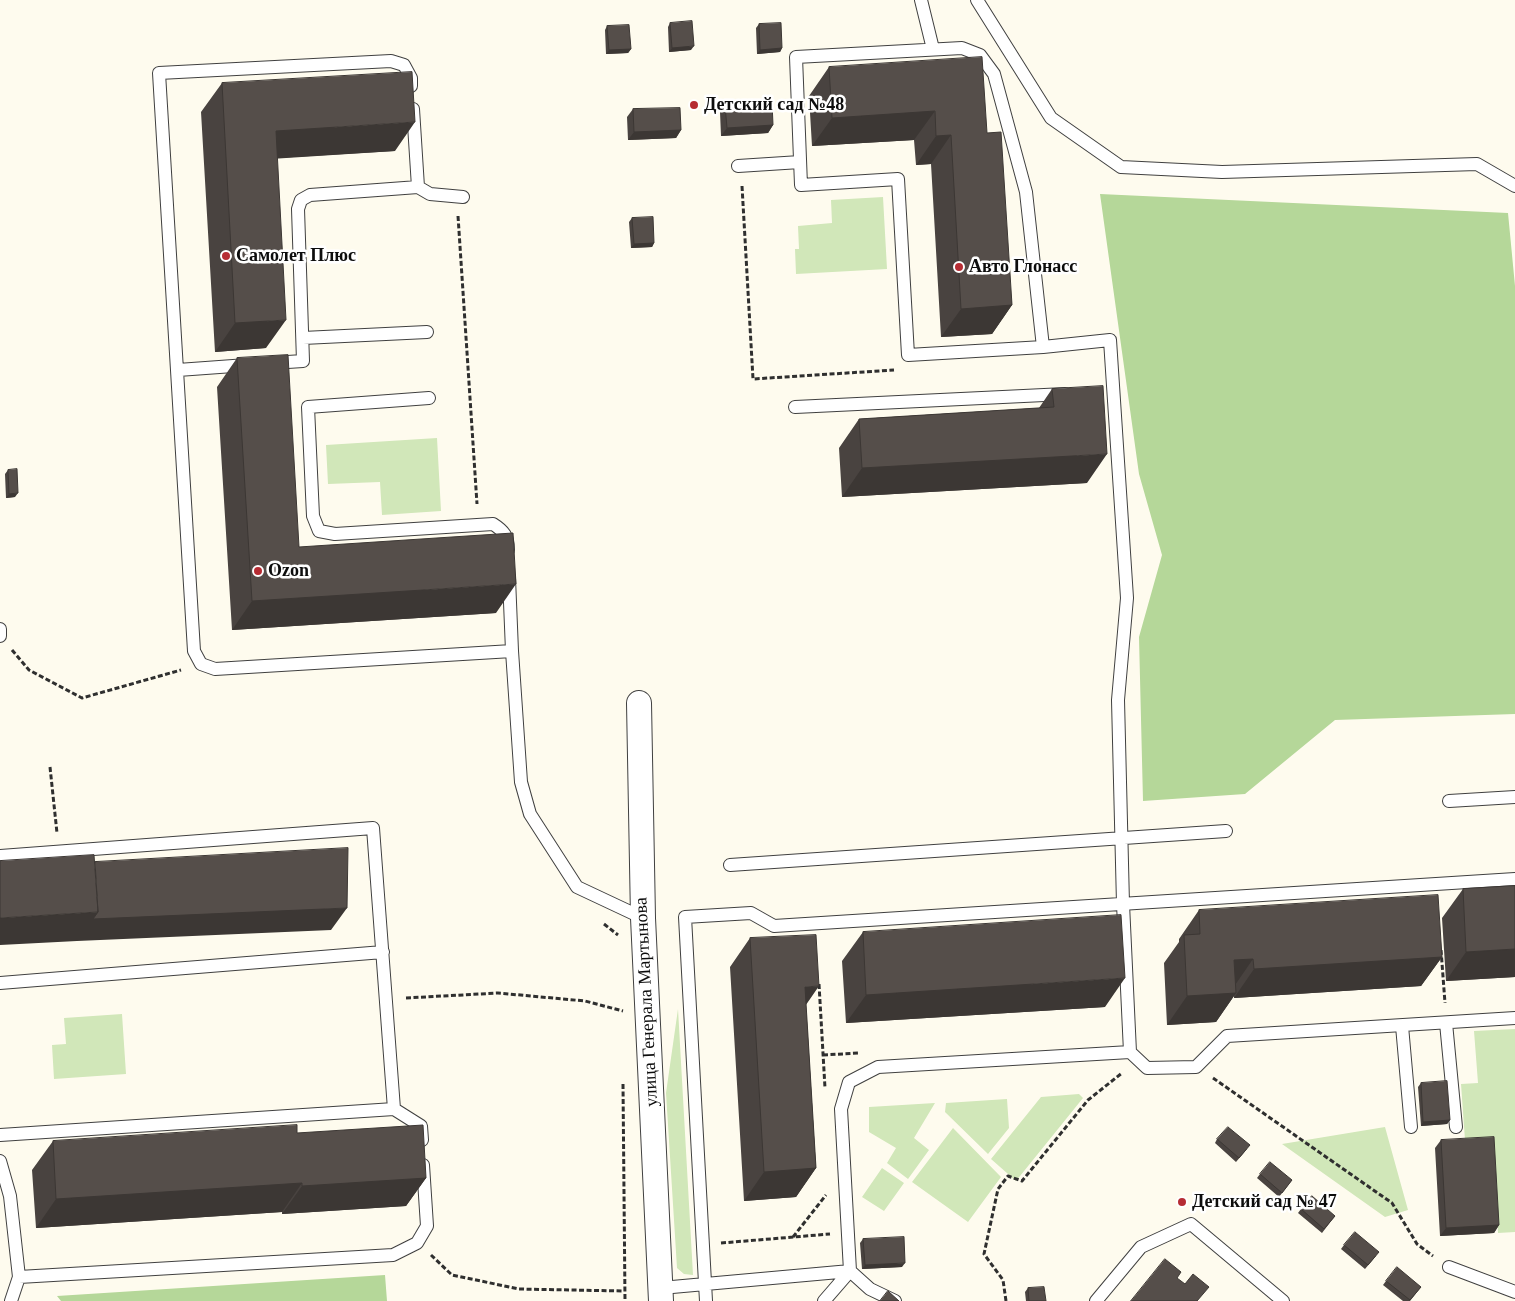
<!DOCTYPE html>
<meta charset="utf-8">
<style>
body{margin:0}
canvas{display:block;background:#fefbee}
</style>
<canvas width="1515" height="1301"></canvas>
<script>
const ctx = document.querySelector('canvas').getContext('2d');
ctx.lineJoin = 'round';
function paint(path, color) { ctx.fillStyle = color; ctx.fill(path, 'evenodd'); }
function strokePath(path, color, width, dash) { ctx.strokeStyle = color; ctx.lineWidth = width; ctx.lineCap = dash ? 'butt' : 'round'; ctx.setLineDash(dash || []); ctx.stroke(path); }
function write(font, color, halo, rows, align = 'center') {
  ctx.font = font + ' Georgia,serif'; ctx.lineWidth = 5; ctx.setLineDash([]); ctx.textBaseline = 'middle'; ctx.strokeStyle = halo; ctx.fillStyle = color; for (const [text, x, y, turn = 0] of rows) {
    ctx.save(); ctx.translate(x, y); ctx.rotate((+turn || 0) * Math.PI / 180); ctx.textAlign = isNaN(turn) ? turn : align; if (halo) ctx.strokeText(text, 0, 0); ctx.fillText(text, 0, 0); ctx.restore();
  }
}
paint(new Path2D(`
 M 883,197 L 887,269 L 796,274 L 795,249 L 799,249 L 798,226 L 832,223 L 831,200 Z
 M 437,438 L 441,511 L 382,515 L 380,482 L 328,484 L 326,445 Z
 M 678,1009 L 693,1275 L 684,1274 L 677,1268 L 666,1093 Z
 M 122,1014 L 126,1074 L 54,1079 L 52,1045 L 66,1044 L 64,1018 Z
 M 1515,1029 L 1515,1232 L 1498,1233 L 1495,1173 L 1465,1140 L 1461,1084 L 1478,1083 L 1474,1031 Z
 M 1079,1094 L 1083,1098 L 1016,1181 L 991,1159 L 1041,1097 Z
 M 1007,1099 L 1009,1128 L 988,1154 L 945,1112 L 946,1103 Z
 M 935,1103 L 914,1138 L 929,1150 L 908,1179 L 887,1163 L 896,1148 L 869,1132 L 869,1107 Z
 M 1385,1127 L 1408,1210 L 1385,1217 L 1282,1144 Z
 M 953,1128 L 1001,1177 L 968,1222 L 912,1182 Z
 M 882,1168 L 904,1183 L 884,1211 L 862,1197 Z`), '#d1e7b9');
paint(new Path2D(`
 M 1100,194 L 1508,213 L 1515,286 L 1515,714 L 1335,720 L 1245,794 L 1143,801 L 1139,637 L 1162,555 L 1139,474 Z
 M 385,1275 L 387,1301 L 61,1301 L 57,1296 Z`), '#b5d799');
const service = new Path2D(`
 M 921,0 L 933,49
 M 977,0 L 1051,118 L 1121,167 L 1222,172 L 1477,164 L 1515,186
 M 411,86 L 411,78 L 404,65 L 391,61 L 159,73 L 194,651 L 201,664 L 215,669 L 512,651
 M 738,166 L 800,162
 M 418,187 L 430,194 L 463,197
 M 303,338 L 427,332
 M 1043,347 L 1026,192 L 994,74 L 980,55 L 962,48 L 796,57 L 801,185 L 898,179 L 908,355 L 1043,347 L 1110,340 L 1127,598 L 1118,700 L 1123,904 L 1130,1052
 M 272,363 L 303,361 L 298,209 L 301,200 L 310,195 L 418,187 L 413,109
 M 178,370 L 247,365
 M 429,398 L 308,407 L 313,516 L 319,531 L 335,534 L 493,524 C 504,531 508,536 508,550
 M 795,407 L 1065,394
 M 509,578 L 512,651 L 521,782 L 530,814 L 577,887 L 643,918
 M 0,629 L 0,636
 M 1449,801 L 1515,797
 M 0,856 L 373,828 L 394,1109
 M 730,865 L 1226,831
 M 0,983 L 383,952
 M 1446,1023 L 1456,1127
 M 1402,1026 L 1411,1127
 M 0,1135 L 394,1109 L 421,1126 L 422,1140
 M 0,1161 L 10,1196 L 19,1277
 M 1449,1267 L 1515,1292
 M 661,1288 L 850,1271 L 870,1289 L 895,1301
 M 11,1301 L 19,1277 L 393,1255 L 417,1243 L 427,1226 L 423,1165
 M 706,1301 L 685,917 L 751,913 L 774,926 L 1515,879
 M 824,1301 L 850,1271 L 841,1109 L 849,1082 L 878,1067 L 1130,1052 L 1147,1068 L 1196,1067 L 1227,1036 L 1515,1018
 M 1096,1301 L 1141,1247 L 1191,1224 L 1283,1301`);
const minor = new Path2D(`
 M 639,703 L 643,918 L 661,1301`);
strokePath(service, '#404040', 14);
strokePath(minor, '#404040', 26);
strokePath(new Path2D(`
 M 742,186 L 753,379 L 894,370
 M 458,216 L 477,504
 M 12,650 L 29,670 L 82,698 L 181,670
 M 50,767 L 57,833
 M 604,924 L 618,935
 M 1441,950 L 1445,1003
 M 819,984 L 825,1088
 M 406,998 L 498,993 L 585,1001 L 623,1011
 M 823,1055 L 859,1053
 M 1213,1078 L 1392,1203 L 1417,1244 L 1433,1256
 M 623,1084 L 625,1301
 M 793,1237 L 826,1195
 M 721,1243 L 830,1234
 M 431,1255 L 452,1275 L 519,1289 L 624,1291
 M 1006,1301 L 1003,1280 L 984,1254 L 998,1189 L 1008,1176 L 1022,1181 L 1088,1100 L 1122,1073`), '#2f2f2f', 3, [5, 2.5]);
strokePath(service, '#fff', 12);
strokePath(minor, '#fff', 24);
paint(new Path2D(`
 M 670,23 L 691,50 L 669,52 L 668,27 Z
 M 759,24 L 782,48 L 780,52 L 757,54 L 756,28 Z
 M 607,26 L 631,49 L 628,53 L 606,54 L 605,30 Z
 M 829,67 L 987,133 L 1012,305 L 992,334 L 941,337 L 931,164 L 916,165 L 914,140 L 812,146 L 809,96 Z
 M 222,83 L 395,151 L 277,158 L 266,348 L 215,352 L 201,112 Z
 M 725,105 L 773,125 L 768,133 L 721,136 L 720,112 Z
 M 633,109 L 681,130 L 676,138 L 628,140 L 627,117 Z
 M 632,218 L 654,243 L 652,247 L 631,248 L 629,222 Z
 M 237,358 L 299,547 L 496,613 L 232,630 L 217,387 Z
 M 1052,389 L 1087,483 L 842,497 L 839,448 L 859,419 L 1039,408 Z
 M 8,470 L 15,497 L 6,498 L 5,474 Z
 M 1515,886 L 1515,977 L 1446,981 L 1442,918 L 1463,889 Z
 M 1199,910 L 1442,957 L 1421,986 L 1234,998 L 1234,996 L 1216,1022 L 1167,1025 L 1164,963 L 1179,942 L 1179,939 Z
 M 863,932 L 1105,1007 L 846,1023 L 842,961 Z
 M 750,938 L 806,1005 L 816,1168 L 796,1197 L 744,1201 L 730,967 Z
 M 1421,1083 L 1450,1120 L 1447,1124 L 1421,1126 L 1418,1087 Z
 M 297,1133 L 426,1178 L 406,1206 L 282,1214 L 282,1212 L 36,1228 L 32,1170 L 53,1141 Z
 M 1217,1139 L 1247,1149 L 1236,1162 L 1215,1143 Z
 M 1441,1140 L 1499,1225 L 1494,1233 L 1440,1236 L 1435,1148 Z
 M 1260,1174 L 1292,1180 L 1279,1197 L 1257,1178 Z
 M 1301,1209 L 1335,1216 L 1322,1233 L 1298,1213 Z
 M 863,1239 L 902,1267 L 862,1269 L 860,1243 Z
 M 1344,1245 L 1376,1256 L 1365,1269 L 1341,1249 Z
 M 1386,1281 L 1421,1287 L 1410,1301 L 1403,1301 L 1383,1285 Z
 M 1028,1288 L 1046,1301 L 1026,1301 L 1025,1292 Z`), '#494340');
paint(new Path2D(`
 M 694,46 L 691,50 L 669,52 L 672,48 Z
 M 782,48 L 780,52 L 757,54 L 760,50 Z
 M 631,49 L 628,53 L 606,54 L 609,50 Z
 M 935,111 L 914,140 L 812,146 L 832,118 Z
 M 415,122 L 395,151 L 255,160 L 276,131 Z
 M 773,125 L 768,133 L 721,136 L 727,128 Z
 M 681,130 L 676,138 L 628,140 L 634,132 Z
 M 951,135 L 931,164 L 916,165 L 936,136 Z
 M 654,243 L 652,247 L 631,248 L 634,244 Z
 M 1012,305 L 992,334 L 941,337 L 961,309 Z
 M 286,320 L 266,348 L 215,352 L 235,323 Z
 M 1107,454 L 1087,483 L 842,497 L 862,468 Z
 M 18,493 L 15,497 L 6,498 L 9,494 Z
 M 516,584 L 496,613 L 232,630 L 252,601 Z
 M 347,908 L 331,930 L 77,941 L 0,945 L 0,918 L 98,912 Z
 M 1515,949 L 1515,977 L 1446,981 L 1466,952 Z
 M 1442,957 L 1421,986 L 1234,998 L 1254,969 Z
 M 1253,959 L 1233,988 L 1234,960 Z
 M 1125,978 L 1105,1007 L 846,1023 L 866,995 Z
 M 819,986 L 799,1015 L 805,987 Z
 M 1236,993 L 1216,1022 L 1167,1025 L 1187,996 Z
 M 1450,1120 L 1447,1124 L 1421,1126 L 1423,1122 Z
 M 816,1168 L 796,1197 L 744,1201 L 764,1172 Z
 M 426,1178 L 406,1206 L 282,1214 L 302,1186 Z
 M 302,1183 L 282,1212 L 36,1228 L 56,1199 Z
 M 1499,1225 L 1494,1233 L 1440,1236 L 1446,1228 Z
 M 905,1263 L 902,1267 L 862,1269 L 865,1265 Z`), '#3c3734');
const building = new Path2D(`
 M 692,21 L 694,46 L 672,48 L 670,23 Z
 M 781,23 L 782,48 L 760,50 L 759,24 Z
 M 629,25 L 631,49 L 609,50 L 607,26 Z
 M 982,57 L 987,133 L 1001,132 L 1012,305 L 961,309 L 951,135 L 936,136 L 935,111 L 832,118 L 829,67 Z
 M 412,72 L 415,122 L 276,131 L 286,320 L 235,323 L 222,83 Z
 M 772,102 L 773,125 L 727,128 L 725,105 Z
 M 680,108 L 681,130 L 634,132 L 633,109 Z
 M 653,217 L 654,243 L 634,244 L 632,218 Z
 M 288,355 L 299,547 L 513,533 L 516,584 L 252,601 L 237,358 Z
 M 1103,386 L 1107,454 L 862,468 L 859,419 L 1054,407 L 1052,389 Z
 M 17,469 L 18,493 L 9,494 L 8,470 Z
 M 348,848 L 347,908 L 93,919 L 98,912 L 95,862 Z
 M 94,855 L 98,912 L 0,918 L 0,861 Z
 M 1515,886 L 1515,949 L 1466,952 L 1463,889 Z
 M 1438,895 L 1442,957 L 1254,969 L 1253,959 L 1234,960 L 1236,993 L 1187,996 L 1184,935 L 1200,934 L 1199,910 Z
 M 1121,915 L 1125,978 L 866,995 L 863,932 Z
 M 816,935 L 819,986 L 805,987 L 816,1168 L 764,1172 L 750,938 Z
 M 1447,1081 L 1450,1120 L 1423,1122 L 1421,1083 Z
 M 297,1125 L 297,1133 L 423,1125 L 426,1178 L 302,1186 L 302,1183 L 56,1199 L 53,1141 Z
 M 1228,1127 L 1250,1145 L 1239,1158 L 1217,1139 Z
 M 1494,1137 L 1499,1225 L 1446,1228 L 1441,1140 Z
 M 1270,1162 L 1292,1180 L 1282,1193 L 1260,1174 Z
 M 1312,1196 L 1335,1216 L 1324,1229 L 1301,1209 Z
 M 1355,1232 L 1379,1252 L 1368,1265 L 1344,1245 Z
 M 904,1237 L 905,1263 L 865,1265 L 863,1239 Z
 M 1165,1259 L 1181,1272 L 1177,1278 L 1185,1284 L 1193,1274 L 1209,1287 L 1197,1301 L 1131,1301 Z
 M 1397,1267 L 1421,1287 L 1410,1300 L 1386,1281 Z
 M 1044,1287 L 1046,1301 L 1029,1301 L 1028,1288 Z
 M 888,1291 L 899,1301 L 880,1301 Z`);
paint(building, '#554e4a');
strokePath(building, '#3c3734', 1);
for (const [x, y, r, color] of [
 [694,105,5,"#b62c33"],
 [226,256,5,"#b62c33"],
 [959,267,5,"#b62c33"],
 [258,571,5,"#b62c33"],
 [1182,1202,5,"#b62c33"]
]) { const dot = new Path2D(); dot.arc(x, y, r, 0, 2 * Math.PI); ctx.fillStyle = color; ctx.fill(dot); strokePath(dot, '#fff', 2); }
write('bold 18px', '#0d0d0d', '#fff', [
 ["Детский сад №48",704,105],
 ["Самолет Плюс",236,256],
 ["Авто Глонасс",969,267],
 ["Ozon",268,571],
 ["Детский сад № 47",1192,1202]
], 'left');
write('18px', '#0d0d0d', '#fff', [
 ["улица Генерала Мартынова",647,1002,-93]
]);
</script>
